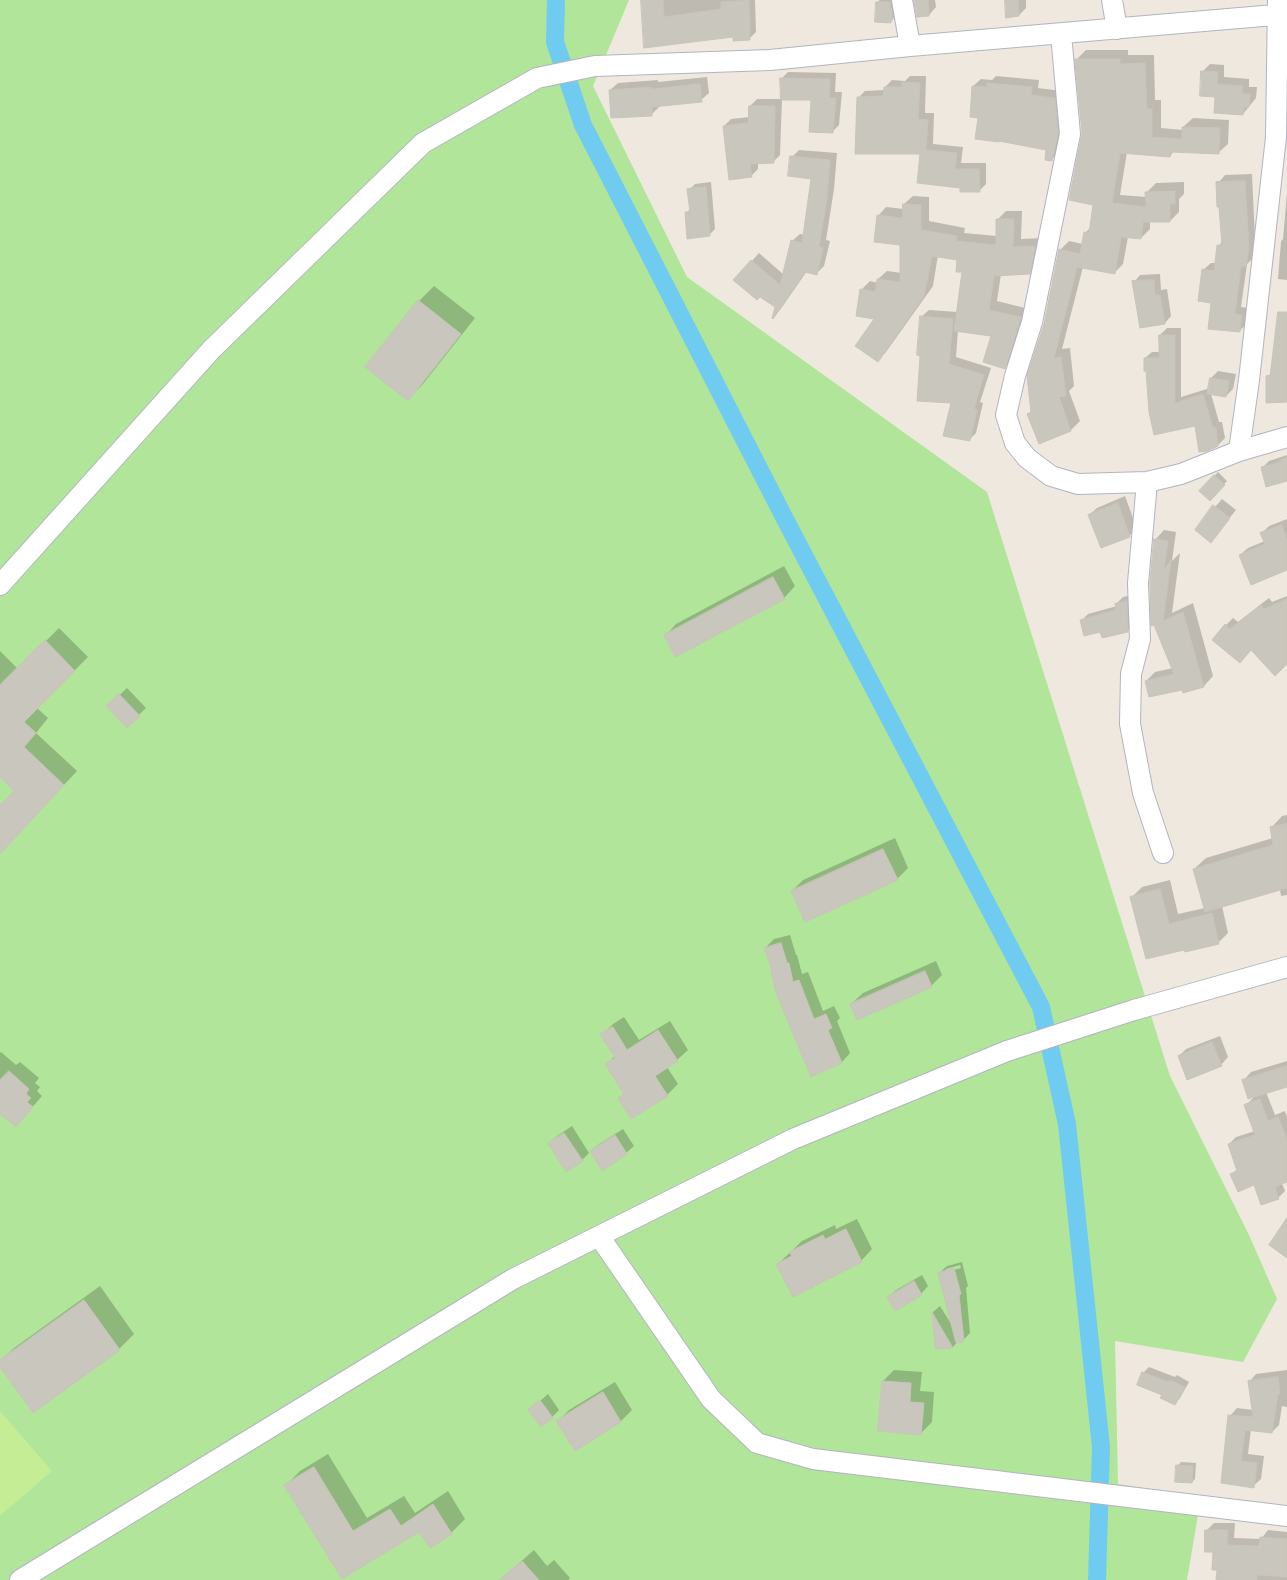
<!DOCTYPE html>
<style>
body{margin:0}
canvas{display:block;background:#eee8de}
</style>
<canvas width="1287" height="1580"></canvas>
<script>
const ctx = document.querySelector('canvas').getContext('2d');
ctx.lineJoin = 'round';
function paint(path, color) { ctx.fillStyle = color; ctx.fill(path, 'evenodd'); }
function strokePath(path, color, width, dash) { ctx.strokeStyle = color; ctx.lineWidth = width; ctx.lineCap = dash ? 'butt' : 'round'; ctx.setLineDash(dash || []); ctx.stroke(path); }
paint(new Path2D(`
 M 0,0 L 629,0 L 593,86 L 687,277 L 987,492 L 1170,1076 L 1249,1235 L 1277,1299 L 1243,1362 L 1115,1341 L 1118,1484 L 1201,1497 L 1187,1580 L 0,1580 Z`), '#b1e59a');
paint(new Path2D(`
 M 0,1411 L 52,1471 L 0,1516 Z`), '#c5ed96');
paint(new Path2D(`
 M 642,0 L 755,0 L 756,32 L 749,39 L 734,35 L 645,47 Z
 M 880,0 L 893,0 L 896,15 L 891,21 L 877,2 Z
 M 915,0 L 935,0 L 936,7 L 929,15 Z
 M 1006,0 L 1026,0 L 1026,8 L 1019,15 Z
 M 1086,50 L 1128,50 L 1128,55 L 1154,55 L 1155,100 L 1161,100 L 1161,128 L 1183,130 L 1183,127 L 1193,118 L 1229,120 L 1228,144 L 1218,153 L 1174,151 L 1170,156 L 1127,152 L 1120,195 L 1147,197 L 1147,192 L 1156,183 L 1184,182 L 1184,194 L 1179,199 L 1179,212 L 1170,221 L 1150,221 L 1150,229 L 1141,238 L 1128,237 L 1123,264 L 1114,273 L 1083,267 L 1062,349 L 1070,348 L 1074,386 L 1069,391 L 1080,421 L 1071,430 L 1040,442 L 1029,414 L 1032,410 L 1045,325 L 1060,250 L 1069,241 L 1083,244 L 1085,233 L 1091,227 L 1095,204 L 1083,133 L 1076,60 Z
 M 1210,64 L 1224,65 L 1224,77 L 1249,79 L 1249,87 L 1257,87 L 1256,98 L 1243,114 L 1217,96 L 1203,71 Z
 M 788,72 L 836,73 L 835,92 L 842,92 L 839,125 L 833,131 L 812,98 L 782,78 Z
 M 910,76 L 926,76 L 925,113 L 934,113 L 933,144 L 963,147 L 961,163 L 986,163 L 986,184 L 979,191 L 961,187 L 858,98 L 865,91 L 885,90 L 885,87 L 892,80 L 905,81 Z
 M 996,76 L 1039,80 L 1038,88 L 1062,91 L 1059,152 L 1052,159 L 1048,149 L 979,117 L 973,86 L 981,79 L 992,80 Z
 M 707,77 L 709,93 L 701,100 L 659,105 L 659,107 L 652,114 L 610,90 L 618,83 L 658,80 L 658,82 Z
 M 757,99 L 782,99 L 780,155 L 773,162 L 758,163 L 758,169 L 751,176 L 724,126 L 731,119 L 750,117 L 750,106 Z
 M 799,150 L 837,153 L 834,189 L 826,240 L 830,241 L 824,266 L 816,274 L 807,271 L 780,310 L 774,316 L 776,306 L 735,280 L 759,253 L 784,275 L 792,241 L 800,234 L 805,235 L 813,178 L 792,157 Z
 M 1252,174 L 1255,239 L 1253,258 L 1247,264 L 1241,307 L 1248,308 L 1247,324 L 1239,331 L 1212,301 L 1203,270 L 1211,263 L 1216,263 L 1218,246 L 1223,241 L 1218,183 L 1225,175 Z
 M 711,182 L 715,229 L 709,235 L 686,213 L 691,208 L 689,190 L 695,184 Z
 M 1287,193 L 1287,280 L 1278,279 L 1281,241 L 1283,239 Z
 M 913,196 L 929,197 L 929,221 L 965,228 L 964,233 L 997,236 L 997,220 L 1006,211 L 1022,211 L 1021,239 L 1043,238 L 1038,264 L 1029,272 L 1001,274 L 997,301 L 1029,309 L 1013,359 L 1004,368 L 993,335 L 958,330 L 956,357 L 991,368 L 980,402 L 983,403 L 976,433 L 969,440 L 952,402 L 921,354 L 921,317 L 929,310 L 958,312 L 964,271 L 959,259 L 938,255 L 933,286 L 886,352 L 878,360 L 876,318 L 861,290 L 870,281 L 878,283 L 878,279 L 887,271 L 902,273 L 901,243 L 878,216 L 886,207 L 904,209 L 904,204 Z
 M 1160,274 L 1161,290 L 1167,289 L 1171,316 L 1165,323 L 1134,282 L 1140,275 Z
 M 434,286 L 475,318 L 423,384 L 408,399 L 419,301 Z
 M 1167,328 L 1181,328 L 1181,397 L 1210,388 L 1211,378 L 1218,371 L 1236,374 L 1233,389 L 1226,396 L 1211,394 L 1219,422 L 1222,422 L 1225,438 L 1218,445 L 1196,424 L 1155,434 L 1145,358 L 1152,352 L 1160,352 L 1160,335 Z
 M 1287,455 L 1287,480 L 1262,468 L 1269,461 Z
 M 1218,472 L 1227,481 L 1210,499 L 1201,491 Z
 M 1125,496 L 1137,529 L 1129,536 L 1089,515 L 1097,508 Z
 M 1222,499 L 1236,510 L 1211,541 L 1196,529 Z
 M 1287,519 L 1287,569 L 1240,555 L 1248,548 L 1265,541 L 1262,533 L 1269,526 Z
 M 1164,530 L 1176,532 L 1172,561 L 1180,553 L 1172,613 L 1193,603 L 1213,676 L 1204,686 L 1184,691 L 1183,688 L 1146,681 L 1155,672 L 1173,668 L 1155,624 L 1155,540 Z
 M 784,566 L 795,586 L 784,598 L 665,636 L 676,624 Z
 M 1133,595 L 1134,624 L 1127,631 L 1101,630 L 1082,620 L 1088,614 L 1117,606 L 1116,604 L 1123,597 Z
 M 1287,596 L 1287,663 L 1251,649 L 1247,654 L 1226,625 L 1233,618 L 1238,622 L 1269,598 L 1272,602 Z
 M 59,628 L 88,657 L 37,708 L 48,718 L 36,733 L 77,771 L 0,853 L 0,807 L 16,790 L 0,776 L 0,651 L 18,669 Z
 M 127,688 L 146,708 L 127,726 L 108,706 Z
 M 1287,815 L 1287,895 L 1281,896 L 1280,889 L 1222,906 L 1228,933 L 1218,943 L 1186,951 L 1132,897 L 1142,887 L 1170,880 L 1178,914 L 1205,908 L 1194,869 L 1206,858 L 1273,838 L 1271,828 L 1282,816 Z
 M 895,838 L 908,868 L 897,879 L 792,891 L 803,880 Z
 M 790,935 L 796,955 L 797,955 L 802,974 L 808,972 L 823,1011 L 834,1006 L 840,1018 L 837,1021 L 850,1053 L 842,1062 L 811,1075 L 765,948 L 774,939 Z
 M 936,961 L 942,975 L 931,986 L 851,1004 L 863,993 Z
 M 624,1017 L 639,1040 L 670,1021 L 688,1050 L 677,1060 L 667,1067 L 678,1084 L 667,1095 L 620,1098 L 625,1093 L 607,1064 L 615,1056 L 602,1035 L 613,1024 Z
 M 1220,1036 L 1228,1057 L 1221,1065 L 1179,1056 L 1186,1049 Z
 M 1,1052 L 16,1065 L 20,1062 L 39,1078 L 35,1083 L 40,1087 L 37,1091 L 42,1096 L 16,1126 L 0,1112 L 0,1053 Z
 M 1287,1061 L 1287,1086 L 1266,1092 L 1275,1115 L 1285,1111 L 1287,1117 L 1287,1181 L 1282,1183 L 1285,1191 L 1278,1198 L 1255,1183 L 1232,1175 L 1237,1169 L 1229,1144 L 1236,1137 L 1255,1131 L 1246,1105 L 1255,1096 L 1243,1081 L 1251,1072 Z
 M 572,1126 L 589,1153 L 582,1160 L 549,1144 L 557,1136 Z
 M 623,1129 L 634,1146 L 626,1153 L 591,1152 L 599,1144 Z
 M 857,1219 L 872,1249 L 861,1261 L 778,1264 L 802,1241 L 835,1225 L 836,1229 Z
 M 962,1262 L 968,1286 L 966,1288 L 970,1333 L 963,1340 L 958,1341 L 953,1347 L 937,1348 L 933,1312 L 940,1306 L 953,1327 L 939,1273 L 947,1266 ZM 960,1265 L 961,1268 L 946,1272 L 946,1269 Z
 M 922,1275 L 928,1286 L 921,1294 L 888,1298 L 896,1290 Z
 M 100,1286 L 134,1334 L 119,1349 L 0,1365 L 0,1361 L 14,1348 Z
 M 1149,1367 L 1175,1377 L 1177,1375 L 1189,1382 L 1180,1398 L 1175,1404 L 1164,1394 L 1139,1384 L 1144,1372 Z
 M 894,1370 L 922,1372 L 920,1391 L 934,1392 L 932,1422 L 921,1433 L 883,1381 Z
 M 1287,1370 L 1287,1407 L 1282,1406 L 1279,1425 L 1272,1432 L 1251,1429 L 1248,1454 L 1264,1456 L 1261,1479 L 1253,1486 L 1222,1482 L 1230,1416 L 1237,1408 L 1253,1410 L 1249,1382 L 1256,1374 Z
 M 615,1382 L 632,1410 L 621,1421 L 575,1449 L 558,1421 L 569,1410 Z
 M 548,1394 L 559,1410 L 552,1417 L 530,1410 Z
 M 328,1454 L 367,1518 L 404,1496 L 415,1513 L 448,1491 L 465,1519 L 451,1533 L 430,1547 L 419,1530 L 342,1577 L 286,1485 L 300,1471 Z
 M 1181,1462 L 1196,1463 L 1195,1479 L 1192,1482 L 1178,1466 Z
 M 1214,1523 L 1235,1523 L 1234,1538 L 1261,1539 L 1268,1530 L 1287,1532 L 1287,1580 L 1218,1580 L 1218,1569 L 1214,1551 L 1207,1530 Z
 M 534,1550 L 547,1566 L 554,1560 L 570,1578 L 568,1580 L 500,1580 Z`), '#0003');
strokePath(new Path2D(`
 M 556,0 L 555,42 L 583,125 L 786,521 L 1041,1007 L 1067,1124 L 1101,1447 L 1097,1580`), '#70cbf1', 18);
const building = new Path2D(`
 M 641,0 L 663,0 L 664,17 L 721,9 L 721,2 L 749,0 L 750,40 L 733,41 L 733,37 L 644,48 Z
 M 914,0 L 928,0 L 929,16 L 917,17 Z
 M 1005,0 L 1018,0 L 1019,16 L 1006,18 Z
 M 876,2 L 890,2 L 893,20 L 891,20 L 891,23 L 875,22 Z
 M 1075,59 L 1120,59 L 1120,64 L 1145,63 L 1147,109 L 1152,109 L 1152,137 L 1182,139 L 1182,127 L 1220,128 L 1219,154 L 1171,152 L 1170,157 L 1120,153 L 1112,203 L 1146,207 L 1145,192 L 1175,191 L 1175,204 L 1170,204 L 1170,222 L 1143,222 L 1141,239 L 1121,237 L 1115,274 L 1077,267 L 1054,358 L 1061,357 L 1066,396 L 1059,397 L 1071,431 L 1039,444 L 1027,414 L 1031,412 L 1027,376 L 1044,324 L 1059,249 L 1080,254 L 1084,232 L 1089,233 L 1093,205 L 1069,200 L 1082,133 Z
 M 1201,71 L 1218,72 L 1217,84 L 1243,86 L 1242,94 L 1250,94 L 1249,107 L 1244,107 L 1243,115 L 1214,113 L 1215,97 L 1200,96 Z
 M 780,78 L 830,79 L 829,98 L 836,98 L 833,133 L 809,132 L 811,100 L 781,100 Z
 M 902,82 L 920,83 L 918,119 L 928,120 L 926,150 L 957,153 L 955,169 L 979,169 L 980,192 L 960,192 L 960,188 L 917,183 L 920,154 L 855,154 L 857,97 L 883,96 L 884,87 L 902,87 Z
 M 987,83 L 1032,87 L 1031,95 L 1055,98 L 1058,133 L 1052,161 L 1045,160 L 1046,150 L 999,141 L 999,142 L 975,139 L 978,118 L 970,117 L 972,86 L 987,87 Z
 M 700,84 L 702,102 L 652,107 L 652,116 L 611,118 L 609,90 L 651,87 L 651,89 Z
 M 749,106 L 775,106 L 774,163 L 750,164 L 752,177 L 729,180 L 723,126 L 748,123 Z
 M 790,156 L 830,160 L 827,198 L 819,247 L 823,248 L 817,275 L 805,272 L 773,319 L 772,318 L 775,307 L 760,297 L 757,300 L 733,280 L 751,260 L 780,285 L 791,240 L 802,243 L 811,179 L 788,176 Z
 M 1245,181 L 1249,247 L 1246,267 L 1241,266 L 1235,314 L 1242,315 L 1240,332 L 1208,329 L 1211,303 L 1198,301 L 1202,269 L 1214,271 L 1217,245 L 1222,246 L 1219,207 L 1217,207 L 1216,182 Z
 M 706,187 L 710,236 L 687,239 L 685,212 L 690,212 L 687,189 Z
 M 903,204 L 921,205 L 921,230 L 957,236 L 956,241 L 996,245 L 996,219 L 1014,219 L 1013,247 L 1035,246 L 1030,274 L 994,276 L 989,310 L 1021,317 L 1005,369 L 983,362 L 991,336 L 954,331 L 962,272 L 956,272 L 957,260 L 932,256 L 924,296 L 878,362 L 855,346 L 874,319 L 856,316 L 860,289 L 875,292 L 877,279 L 900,282 L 900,245 L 874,242 L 877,215 L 902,218 Z
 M 1154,280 L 1155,295 L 1160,295 L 1165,324 L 1140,328 L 1132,281 Z
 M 418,300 L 461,334 L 408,401 L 365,367 Z
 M 1278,312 L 1287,312 L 1287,402 L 1266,403 L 1266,376 L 1270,375 Z
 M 920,316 L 953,319 L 949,364 L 984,375 L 974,409 L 977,410 L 970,441 L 943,436 L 951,403 L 917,401 L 920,356 L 917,355 Z
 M 1159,335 L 1175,335 L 1175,403 L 1203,394 L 1213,428 L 1216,428 L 1218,446 L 1207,451 L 1199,452 L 1195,426 L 1154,435 L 1149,412 L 1146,371 L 1144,371 L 1144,358 L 1159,358 Z
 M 1210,378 L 1229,381 L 1226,397 L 1207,394 Z
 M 1287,457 L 1287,481 L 1266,487 L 1261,467 L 1274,464 Z
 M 1214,475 L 1225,485 L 1210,501 L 1199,491 Z
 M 1118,503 L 1130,537 L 1101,548 L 1088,515 Z
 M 1213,505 L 1230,518 L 1211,543 L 1195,530 Z
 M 1282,525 L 1287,540 L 1287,570 L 1251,585 L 1239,555 L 1265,544 L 1260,533 Z
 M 1154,539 L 1168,541 L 1164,570 L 1171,560 L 1163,621 L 1183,612 L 1204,687 L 1183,693 L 1182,690 L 1149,697 L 1145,681 L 1174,674 L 1154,625 L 1151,626 L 1150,583 Z
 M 773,577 L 785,599 L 675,657 L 664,635 Z
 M 1287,599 L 1287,664 L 1275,676 L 1251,650 L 1240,663 L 1212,640 L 1225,624 L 1230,629 L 1261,605 L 1264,609 Z
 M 1127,601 L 1128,632 L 1102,638 L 1100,632 L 1084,636 L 1080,620 L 1116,610 L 1115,604 Z
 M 45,640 L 75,671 L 24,722 L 36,733 L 24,747 L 64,785 L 0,854 L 0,805 L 14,791 L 0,777 L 0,685 Z
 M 119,694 L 140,716 L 127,728 L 106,706 Z
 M 1287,824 L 1287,888 L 1205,912 L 1193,869 L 1273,845 L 1270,827 Z
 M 883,849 L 898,880 L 805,922 L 791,891 Z
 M 1160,889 L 1169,924 L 1212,913 L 1219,944 L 1185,952 L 1184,950 L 1146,959 L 1130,897 Z
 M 781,943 L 787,963 L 789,963 L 793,982 L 799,980 L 814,1019 L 826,1014 L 832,1028 L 828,1030 L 842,1063 L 811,1077 L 775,990 L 770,964 L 764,948 Z
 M 925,971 L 932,987 L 857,1020 L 850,1004 Z
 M 613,1027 L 627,1050 L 658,1030 L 678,1061 L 655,1076 L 668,1096 L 631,1119 L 618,1098 L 624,1094 L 605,1064 L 615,1058 L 600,1034 Z
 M 1212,1042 L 1222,1066 L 1187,1080 L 1178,1056 Z
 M 1287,1066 L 1287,1087 L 1248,1099 L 1242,1080 Z
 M 9,1071 L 29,1089 L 26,1094 L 31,1098 L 27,1102 L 33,1107 L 16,1127 L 0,1114 L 0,1080 Z
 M 1260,1099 L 1268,1121 L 1278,1117 L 1287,1139 L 1287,1182 L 1275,1187 L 1279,1199 L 1261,1205 L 1254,1185 L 1238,1192 L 1230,1174 L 1237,1171 L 1228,1144 L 1255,1135 L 1244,1105 Z
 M 564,1133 L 583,1161 L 566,1172 L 548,1143 Z
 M 615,1135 L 627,1154 L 602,1171 L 590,1151 Z
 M 1287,1218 L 1287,1258 L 1269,1245 Z
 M 846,1229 L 862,1262 L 793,1297 L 776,1264 L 792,1256 L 789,1252 L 823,1235 L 825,1239 Z
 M 954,1268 L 961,1294 L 959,1295 L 964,1341 L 956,1343 L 938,1273 Z
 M 914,1281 L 922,1295 L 895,1311 L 887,1297 Z
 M 84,1300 L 120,1350 L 33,1413 L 0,1367 L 0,1360 Z
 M 932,1312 L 953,1348 L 936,1349 Z
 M 1142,1372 L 1169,1382 L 1170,1380 L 1185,1387 L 1175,1405 L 1160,1398 L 1162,1395 L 1137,1385 Z
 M 1278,1377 L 1280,1394 L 1278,1394 L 1272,1433 L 1245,1430 L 1241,1461 L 1257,1463 L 1254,1488 L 1221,1483 L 1228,1415 L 1253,1417 L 1248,1381 Z
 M 882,1381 L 911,1383 L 910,1402 L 924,1403 L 921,1435 L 878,1431 Z
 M 603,1392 L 621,1422 L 575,1451 L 556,1421 Z
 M 540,1400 L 553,1418 L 541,1427 L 528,1410 Z
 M 1176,1465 L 1193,1466 L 1192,1483 L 1175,1482 Z
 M 314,1467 L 353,1531 L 390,1509 L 401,1526 L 433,1504 L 452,1534 L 430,1548 L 419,1532 L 342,1579 L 284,1485 Z
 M 1205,1530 L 1228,1530 L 1227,1545 L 1259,1546 L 1260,1537 L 1287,1539 L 1287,1577 L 1257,1575 L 1257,1580 L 1216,1580 L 1217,1570 L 1212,1570 L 1213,1552 L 1205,1552 Z
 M 522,1561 L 539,1580 L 500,1580 Z`);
paint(building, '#c9c6bd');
strokePath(building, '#cac4b8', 1);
const street = new Path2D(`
 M 902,0 L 910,46
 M 1112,0 L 1117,29
 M 1278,0 L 1276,137 L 1249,380 L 1239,451 L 1287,437
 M 1061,34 L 1070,134 L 1032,322 L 1015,376 L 1006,415 L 1015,443 L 1027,458 L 1051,476 L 1078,484 L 1147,482 L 1181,474 L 1239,451
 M 1147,482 L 1138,583 L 1140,639 L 1131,674 L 1130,724 L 1143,793 L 1163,853
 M 0,585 L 211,350 L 423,143 L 537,78 L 595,66 L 770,60 L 910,46 L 1287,14
 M 599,1236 L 711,1399 L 757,1443 L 813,1459 L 1287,1516
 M 20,1580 L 513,1279 L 793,1139 L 1007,1051 L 1134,1010 L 1287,967`);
strokePath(street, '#b2b4c0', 22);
strokePath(street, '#fff', 20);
</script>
